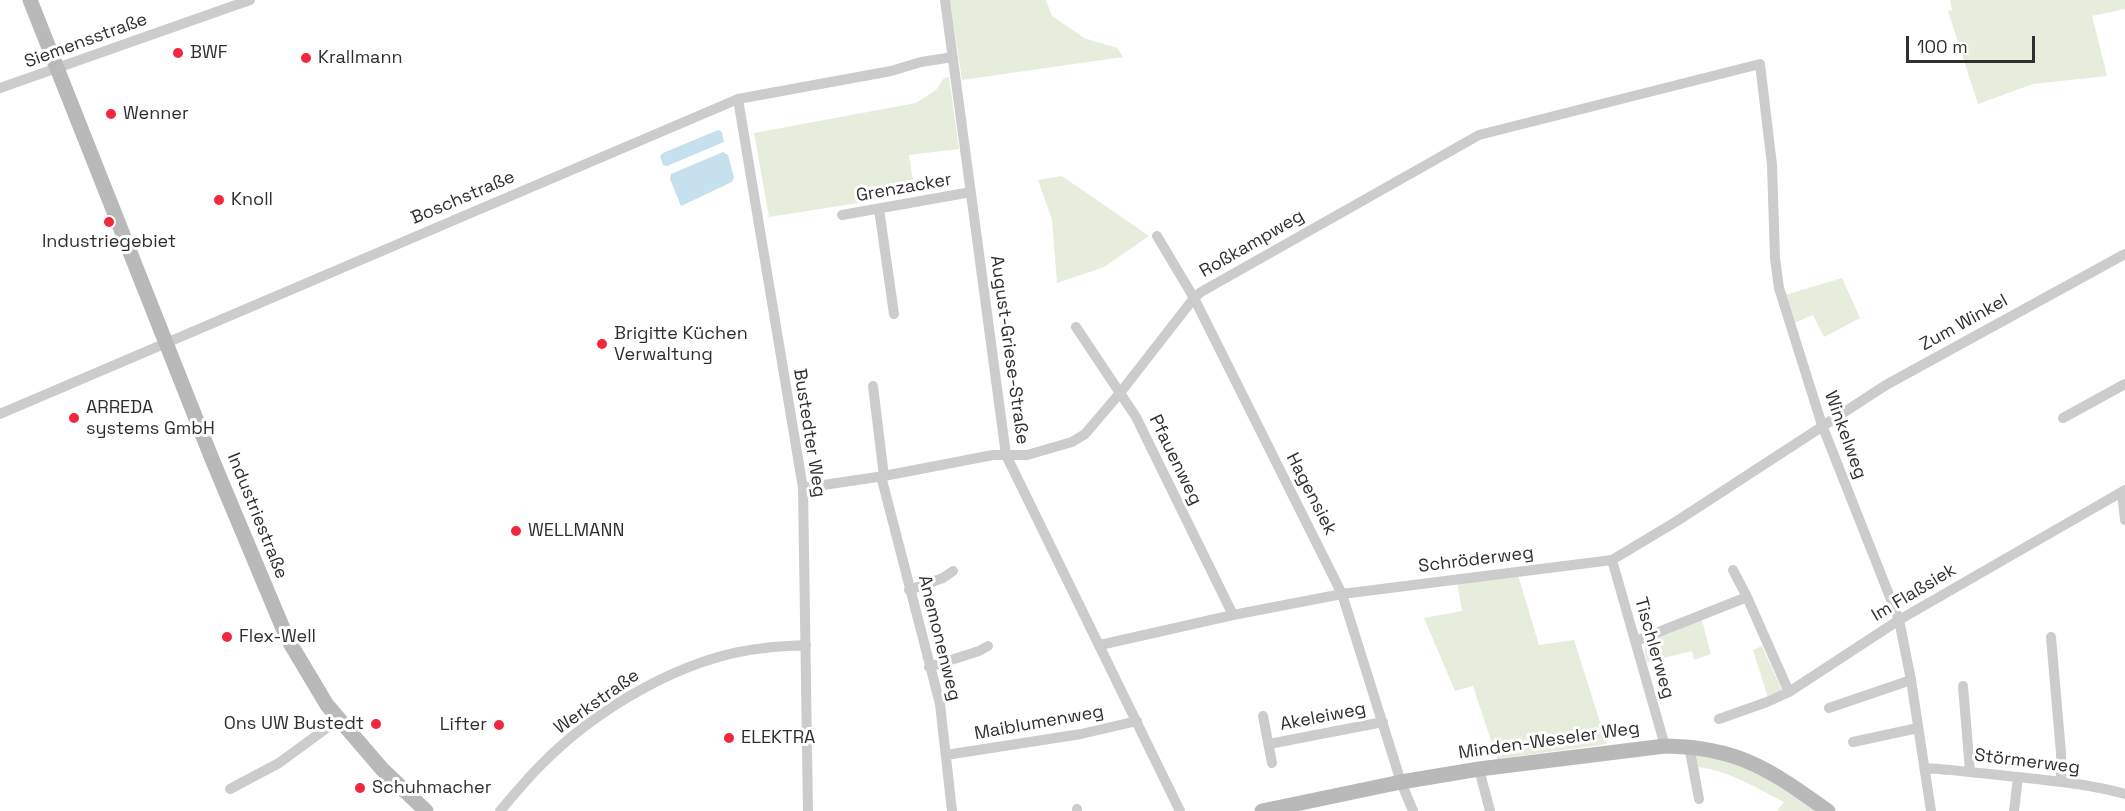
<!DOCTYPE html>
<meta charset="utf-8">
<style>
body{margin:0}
#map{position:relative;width:2125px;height:811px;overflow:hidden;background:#fff;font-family:"Space Grotesk",sans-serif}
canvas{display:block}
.scale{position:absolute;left:1906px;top:36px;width:129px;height:27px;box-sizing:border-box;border:3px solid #2f2f2f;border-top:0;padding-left:8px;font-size:18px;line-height:21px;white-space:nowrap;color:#2f2f2f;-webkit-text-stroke:4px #fff;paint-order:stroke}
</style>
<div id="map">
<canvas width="2125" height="811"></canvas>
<div class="scale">100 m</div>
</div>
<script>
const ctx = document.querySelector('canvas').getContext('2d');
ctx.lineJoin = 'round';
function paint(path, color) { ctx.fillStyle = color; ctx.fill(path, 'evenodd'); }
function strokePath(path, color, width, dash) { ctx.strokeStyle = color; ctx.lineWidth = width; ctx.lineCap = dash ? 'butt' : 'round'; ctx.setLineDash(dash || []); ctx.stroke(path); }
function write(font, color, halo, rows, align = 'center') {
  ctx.font = font + ' "Space Grotesk",sans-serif'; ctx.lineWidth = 6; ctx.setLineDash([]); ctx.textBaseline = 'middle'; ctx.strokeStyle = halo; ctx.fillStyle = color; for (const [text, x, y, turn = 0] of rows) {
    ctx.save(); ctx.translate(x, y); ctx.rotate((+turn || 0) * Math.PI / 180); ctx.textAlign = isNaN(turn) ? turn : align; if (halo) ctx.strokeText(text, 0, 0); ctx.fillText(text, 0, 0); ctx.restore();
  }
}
paint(new Path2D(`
 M 950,0 L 1046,0 L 1052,16 L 1084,38 L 1117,48 L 1123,57 L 962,80 Z
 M 1950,0 L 2125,0 L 2125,9 L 2092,16 L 2107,76 L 2033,84 L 1978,104 L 1948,11 L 1952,10 Z
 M 949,77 L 959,149 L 909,155 L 915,194 L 769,217 L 754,133 L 916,103 L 936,90 L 944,78 Z
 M 1062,176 L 1149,236 L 1104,267 L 1057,283 L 1052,220 L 1038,180 Z
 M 1842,278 L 1860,318 L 1824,337 L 1813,315 L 1794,323 L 1785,295 Z
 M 1518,575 L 1539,645 L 1574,640 L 1607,744 L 1497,759 L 1473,686 L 1455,691 L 1424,618 L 1462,611 L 1457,581 Z
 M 1702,620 L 1711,654 L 1694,660 L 1692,651 L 1647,662 C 1645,654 1642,648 1648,642 Z
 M 1762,646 L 1783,692 L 1768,698 L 1753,650 Z
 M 1693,751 L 1737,761 L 1819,811 L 1777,811 L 1784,802 C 1756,788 1727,769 1695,767 Z`), '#e6eddc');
paint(new Path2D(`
 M 718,130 L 722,132 L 724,142 L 667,166 L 663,165 L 660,156 L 663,153 Z
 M 723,152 L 728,155 L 734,177 L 732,182 L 681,206 L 670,179 L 671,174 Z`), '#c7e0ee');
strokePath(new Path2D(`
 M 945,0 L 1006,455 L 1180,811
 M 0,88 L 250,0
 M 738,99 L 803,488 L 808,811
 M 879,209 L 894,314
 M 842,215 L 971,192
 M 1157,236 L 1194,298 L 1342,594 L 1401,782 L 1413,811
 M 1076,327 L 1136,417 L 1233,615
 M 873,386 L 884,476
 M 0,414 L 738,99 L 891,71 L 921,62 L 953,57
 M 2063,418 L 2125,384
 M 881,476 L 940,704 L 952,811
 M 803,488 L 884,476 L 993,455 L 1027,455 L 1072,442 L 1085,434 L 1120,393 L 1194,298 L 1201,292 L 1479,135 L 1760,64 L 1772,165 L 1775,258 L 1779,288 L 1822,425 L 1899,620 L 1911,680 L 1931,811
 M 2122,492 L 2125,520
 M 1612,560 L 1665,746
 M 1733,570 L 1747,597
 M 909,590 L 943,578 L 953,571
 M 2051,637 L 2061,753 L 2061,782
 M 1636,641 L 1747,597 L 1789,692
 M 1100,645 L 1233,615 L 1342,594 L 1612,560 L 1677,521 L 1886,385 L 2125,254
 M 929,667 L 979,651 L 988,646
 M 1963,686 L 1970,771
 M 1829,708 L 1911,680
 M 1263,716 L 1272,763
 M 1719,719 L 1767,702 L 1789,692 L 1899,620 L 2125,490
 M 1853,742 L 1918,728
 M 1269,744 L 1383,722
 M 1689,746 L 1699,799
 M 946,755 L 1081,734 L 1137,721
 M 1925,768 C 1956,770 1987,774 2018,777 C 2054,781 2090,784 2125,794
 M 1479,769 L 1490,811
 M 230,789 L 279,763 L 339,719
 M 1077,809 L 1077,811
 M 500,811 C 513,796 525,781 539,767 C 595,709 684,656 765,648 C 779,646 793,646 806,645
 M 2014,811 L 2018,777`), '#ccc', 10);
strokePath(new Path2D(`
 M 30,0 L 212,459 L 287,638 L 327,705 L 382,769 L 426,811
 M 1262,811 L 1401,782 L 1479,769 L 1665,746 C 1739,747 1770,770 1828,811`), '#b9b9b9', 15);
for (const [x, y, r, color] of [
 [178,53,6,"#f0273d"],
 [306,58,6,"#f0273d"],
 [111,114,6,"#f0273d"],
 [219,200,6,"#f0273d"],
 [109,222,6,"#f0273d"],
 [602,344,6,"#f0273d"],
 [74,418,6,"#f0273d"],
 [516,531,6,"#f0273d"],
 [227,637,6,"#f0273d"],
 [376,724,6,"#f0273d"],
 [499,725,6,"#f0273d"],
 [729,738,6,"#f0273d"],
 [360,788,6,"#f0273d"]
]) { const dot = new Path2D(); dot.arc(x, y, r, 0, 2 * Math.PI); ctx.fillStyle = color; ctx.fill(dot); strokePath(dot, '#fff', 2); }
write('18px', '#2f2f2f', '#fff', [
 ["Siemensstraße",86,41,-20],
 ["Grenzacker",904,188,-10],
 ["Boschstraße",463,198,-23],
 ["Roßkampweg",1252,244,-30],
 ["Zum Winkel",1964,323,-29],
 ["August-Griese-Straße",1009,350,82],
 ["Bustedter Weg",809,433,81],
 ["Winkelweg",1845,435,70],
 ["Pfauenweg",1175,460,64],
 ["Hagensiek",1311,494,63],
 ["Industriestraße",257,516,68],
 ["Schröderweg",1476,560,-7],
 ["Im Flaßsiek",1914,593,-31],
 ["Anemonenweg",939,638,76],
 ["Tischlerweg",1654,648,74],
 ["Werkstraße",597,702,-35],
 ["Akeleiweg",1323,717,-11],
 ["Maiblumenweg",1039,723,-10],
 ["Minden-Weseler Weg",1549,741,-8],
 ["Störmerweg",2027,762,7]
]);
write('18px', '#2f2f2f', '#fff', [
 ["BWF",190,53],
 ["Krallmann",318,58],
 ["Wenner",123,114],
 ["Knoll",231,200],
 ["Industriegebiet",109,242,"center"],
 ["Brigitte Küchen",614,334],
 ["Verwaltung",614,355],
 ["ARREDA",86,408],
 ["systems GmbH",86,429],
 ["WELLMANN",528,531],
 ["Flex-Well",239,637],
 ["Ons UW Bustedt",364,724,"right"],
 ["Lifter",487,725,"right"],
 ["ELEKTRA",741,738],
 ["Schuhmacher",372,788]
], 'left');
</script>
